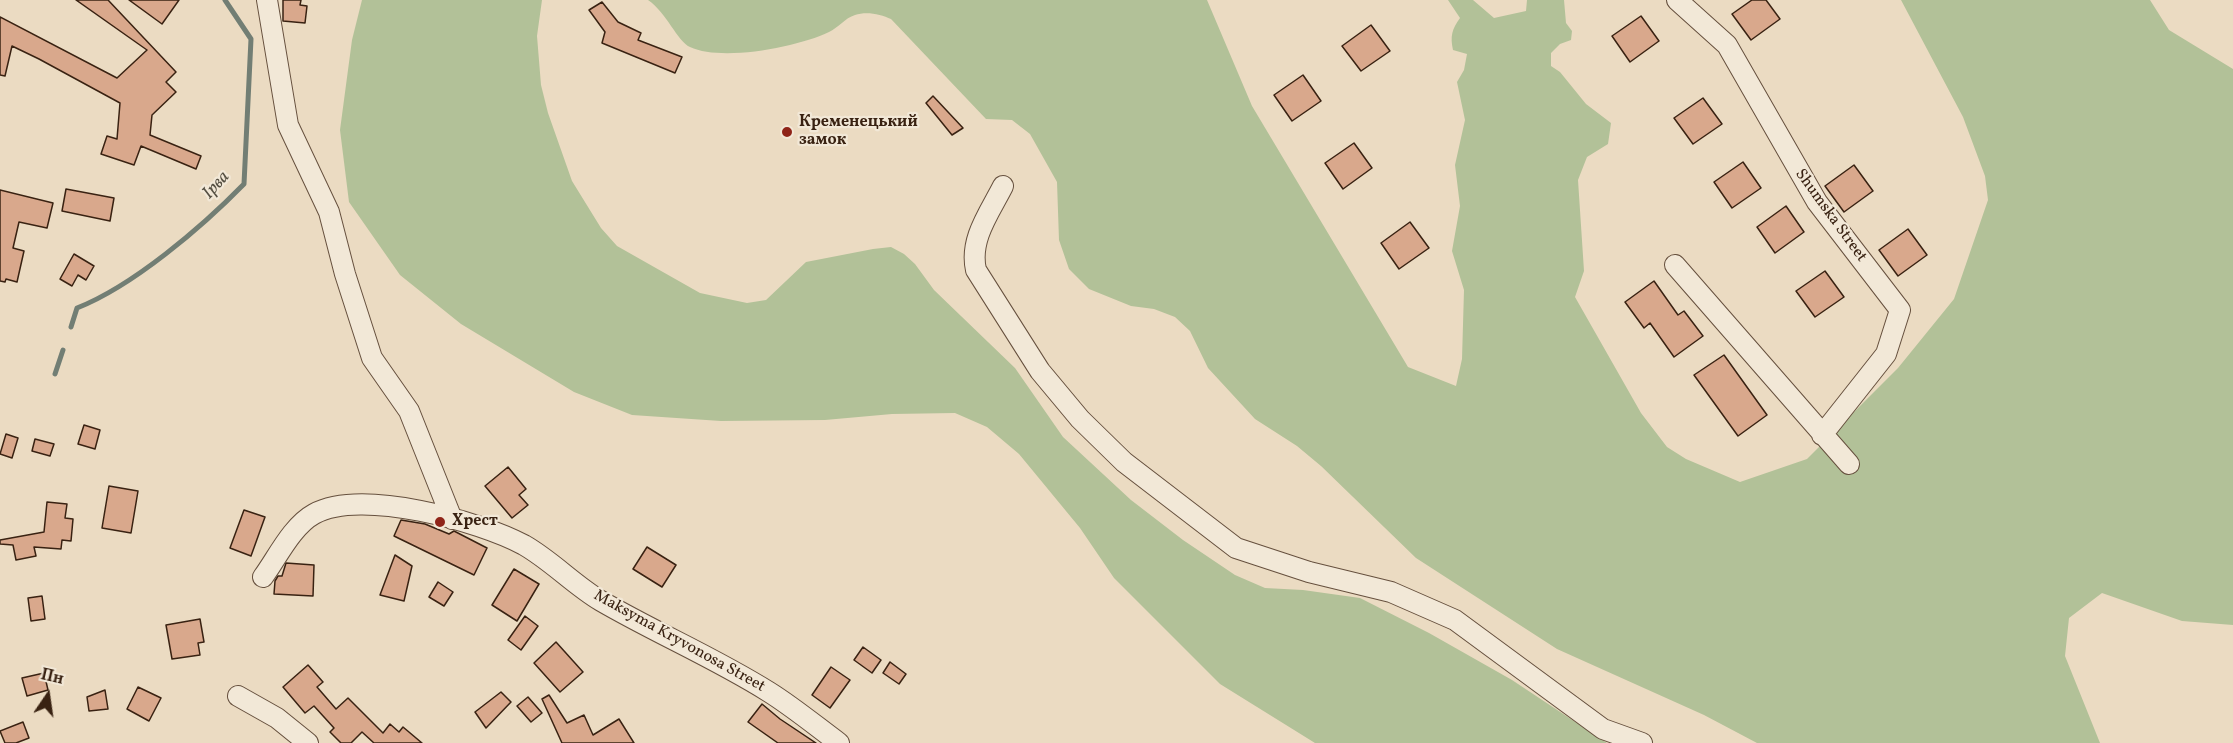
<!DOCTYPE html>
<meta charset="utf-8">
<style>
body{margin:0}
#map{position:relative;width:2233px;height:743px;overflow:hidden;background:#ebdbc2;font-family:Vollkorn,serif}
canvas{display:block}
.north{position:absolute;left:18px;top:665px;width:60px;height:60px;-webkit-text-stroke:4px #f2e8d7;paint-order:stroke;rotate:13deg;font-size:16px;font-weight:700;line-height:24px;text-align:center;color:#392212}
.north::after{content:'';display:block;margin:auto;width:21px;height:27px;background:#392212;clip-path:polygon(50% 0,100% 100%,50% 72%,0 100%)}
</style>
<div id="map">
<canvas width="2233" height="743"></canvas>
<div class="north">Пн</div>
</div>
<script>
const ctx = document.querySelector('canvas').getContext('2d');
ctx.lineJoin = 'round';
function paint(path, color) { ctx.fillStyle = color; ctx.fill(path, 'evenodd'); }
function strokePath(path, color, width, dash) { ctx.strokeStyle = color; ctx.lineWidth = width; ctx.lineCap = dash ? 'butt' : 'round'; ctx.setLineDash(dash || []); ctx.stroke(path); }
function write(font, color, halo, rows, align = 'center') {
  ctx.font = font + ' Vollkorn,serif'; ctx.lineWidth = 4.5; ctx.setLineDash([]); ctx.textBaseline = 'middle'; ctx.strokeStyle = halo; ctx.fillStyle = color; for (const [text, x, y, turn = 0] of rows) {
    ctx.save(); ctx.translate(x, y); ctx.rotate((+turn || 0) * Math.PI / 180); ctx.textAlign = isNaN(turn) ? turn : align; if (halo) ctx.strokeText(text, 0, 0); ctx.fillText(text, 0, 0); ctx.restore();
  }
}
paint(new Path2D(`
 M 362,0 L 542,0 L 537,36 L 541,85 L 548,113 L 572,181 L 601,228 L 617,246 L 700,293 L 747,303 L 766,300 L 806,262 L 873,249 L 891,247 L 904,254 L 915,264 L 934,290 L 1015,368 L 1063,437 L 1131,500 L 1183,540 L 1235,575 L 1265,588 L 1303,590 L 1360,598 L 1429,633 L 1512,680 L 1607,743 L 1315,743 L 1220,684 L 1114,578 L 1080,528 L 1019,454 L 987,427 L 955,413 L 892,414 L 825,420 L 721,421 L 632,415 L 574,392 L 461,324 L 400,275 L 349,202 L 340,130 L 352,40 Z
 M 648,0 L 1207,0 L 1252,106 L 1408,367 L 1456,386 L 1462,359 L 1464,290 L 1452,251 L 1460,206 L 1455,165 L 1465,120 L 1457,82 L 1464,70 L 1467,54 L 1453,50 C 1450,36 1452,29 1460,18 L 1448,0 L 1473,0 L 1494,18 L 1526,11 L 1527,0 L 1564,0 L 1566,23 L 1572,31 L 1571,40 L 1560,44 L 1551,53 L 1551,66 L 1560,72 L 1586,104 L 1611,123 L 1608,144 L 1587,157 L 1578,180 L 1584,271 L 1575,297 L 1641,413 L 1667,447 L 1686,459 L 1740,482 L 1807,459 L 1898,368 L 1954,299 L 1988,200 L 1985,176 L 1963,117 L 1901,0 L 2150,0 L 2169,30 L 2233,69 L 2233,625 L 2182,621 L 2102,593 L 2069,618 L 2065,656 L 2100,743 L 1757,743 L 1704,715 L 1557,649 L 1416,558 L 1321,466 L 1297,446 L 1255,419 L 1208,368 L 1190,331 L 1175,317 L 1154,309 L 1131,306 L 1089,289 L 1069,269 L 1059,240 L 1057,182 L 1030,134 L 1012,120 L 986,119 L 891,19 C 881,14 866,11 855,15 C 845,18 838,28 829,32 C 798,47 722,62 690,47 C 677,41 667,13 648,0 Z`), '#b2c198');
strokePath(new Path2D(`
 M 71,327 L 77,308 C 133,286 202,227 244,184 L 251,39 L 225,0
 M 55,374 L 63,350`), '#727e74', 5);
const building = new Path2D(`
 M 76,0 L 108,0 L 176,72 L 166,82 L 176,92 L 152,115 L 150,135 L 201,156 L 196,169 L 141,146 L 134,165 L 101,154 L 107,136 L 117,139 L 120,103 L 39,59 L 12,46 L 5,76 L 0,75 L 0,17 L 117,78 L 147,50 Z
 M 129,0 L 179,0 L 162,24 Z
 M 283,0 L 301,0 L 300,5 L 307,6 L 305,23 L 283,21 Z
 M 1752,0 L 1766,0 L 1780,19 L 1751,40 L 1732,14 Z
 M 602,2 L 618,22 L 641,33 L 638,40 L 682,57 L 675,73 L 602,43 L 605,32 L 589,10 Z
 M 1641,16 L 1659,41 L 1630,62 L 1612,36 Z
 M 1371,25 L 1390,51 L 1361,71 L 1342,46 Z
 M 1303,75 L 1321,101 L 1292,121 L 1274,95 Z
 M 933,96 L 963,128 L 952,135 L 926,103 Z
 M 1703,98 L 1722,124 L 1693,144 L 1674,118 Z
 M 1354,143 L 1372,168 L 1343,189 L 1325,163 Z
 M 1743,162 L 1761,188 L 1732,208 L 1714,182 Z
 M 1854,165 L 1873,191 L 1844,212 L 1825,186 Z
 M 66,189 L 114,198 L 110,221 L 62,211 Z
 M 0,190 L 53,203 L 47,228 L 19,222 L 13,248 L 24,251 L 17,282 L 6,279 L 5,282 L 0,281 Z
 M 1786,206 L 1804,232 L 1775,253 L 1757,227 Z
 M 1410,222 L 1429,248 L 1399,269 L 1381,243 Z
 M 1908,229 L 1927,255 L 1898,276 L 1879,250 Z
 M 74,254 L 94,266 L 86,280 L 78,275 L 72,286 L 60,279 Z
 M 1825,271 L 1844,297 L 1815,317 L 1796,291 Z
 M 1654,281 L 1678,315 L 1684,311 L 1703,336 L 1674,357 L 1650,323 L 1644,328 L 1625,302 Z
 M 1724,355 L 1767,415 L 1738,436 L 1694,375 Z
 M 84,425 L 100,430 L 95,449 L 78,444 Z
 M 6,434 L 18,438 L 12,458 L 0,454 Z
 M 35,439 L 54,444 L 50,456 L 32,451 Z
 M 508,467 L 526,489 L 519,495 L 528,505 L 512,518 L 485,486 Z
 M 109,486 L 138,491 L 131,533 L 102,528 Z
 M 47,502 L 67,504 L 65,518 L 73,519 L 71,541 L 62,540 L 61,549 L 34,547 L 36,556 L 16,560 L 13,545 L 0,544 L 0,540 L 44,532 Z
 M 244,510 L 265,517 L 251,556 L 230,548 Z
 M 401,520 L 425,524 L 449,534 L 454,531 L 487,548 L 474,575 L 394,536 Z
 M 647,547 L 676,565 L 662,587 L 633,569 Z
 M 395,555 L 412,566 L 404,601 L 380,595 Z
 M 286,563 L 314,565 L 313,596 L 274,594 L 275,581 L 278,576 L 282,576 Z
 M 514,569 L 539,584 L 517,621 L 492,605 Z
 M 438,582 L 453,592 L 444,606 L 429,597 Z
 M 42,596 L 45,619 L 31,621 L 28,598 Z
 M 525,616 L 538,626 L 521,650 L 508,640 Z
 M 200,619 L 204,642 L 198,643 L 200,655 L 172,659 L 166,625 Z
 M 556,642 L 583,672 L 560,692 L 534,663 Z
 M 863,647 L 881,660 L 872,673 L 854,660 Z
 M 890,662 L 906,674 L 899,684 L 883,673 Z
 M 308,665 L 323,682 L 317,687 L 336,709 L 348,698 L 383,733 L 390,724 L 399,732 L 403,727 L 422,743 L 374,743 L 362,732 L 351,743 L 341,743 L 330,732 L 334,728 L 314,706 L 305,713 L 283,687 Z
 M 831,667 L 850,680 L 830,708 L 812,695 Z
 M 44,673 L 48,690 L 27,696 L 22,678 Z
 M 138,687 L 161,698 L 149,721 L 127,709 Z
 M 105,690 L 108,709 L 89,711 L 87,697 Z
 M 501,692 L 511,702 L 486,728 L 475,712 Z
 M 549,695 L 567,723 L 584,715 L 593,735 L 619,719 L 634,743 L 562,743 L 542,699 Z
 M 528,697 L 542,713 L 531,722 L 517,706 Z
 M 762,704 L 780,719 L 816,743 L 778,743 L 748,722 Z
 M 23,722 L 29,738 L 16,743 L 5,743 L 0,731 Z`);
paint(building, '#d9a88c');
strokePath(building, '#392212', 1.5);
const minor = new Path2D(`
 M 267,0 L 288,125 L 329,212 L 345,274 L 372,358 L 409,411 L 452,519
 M 1677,0 L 1727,45 L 1817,202 L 1900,310 L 1886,354 L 1822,435
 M 1003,186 C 990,212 969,239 976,270 L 1040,371 L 1080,419 L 1124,462 L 1236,548 L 1309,572 L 1391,592 L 1455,620 L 1603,729 L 1642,743
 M 1675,265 L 1849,464
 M 263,577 C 277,558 292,526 314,514 C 361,488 479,521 524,545 C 552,561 574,585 601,601 C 656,633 715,658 769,692 C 793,707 816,726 839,743
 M 238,696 L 277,718 L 308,743`);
strokePath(minor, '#66503e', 22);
strokePath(minor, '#f2e8d7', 20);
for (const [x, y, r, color] of [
 [787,132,6,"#8f2418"],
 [440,522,6,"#8f2418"]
]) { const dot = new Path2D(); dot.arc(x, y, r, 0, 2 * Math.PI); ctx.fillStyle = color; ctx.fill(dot); strokePath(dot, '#f2e8d7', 2); }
write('bold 16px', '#392212', '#f2e8d7', [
 ["Кременецький",799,123],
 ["замок",799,141],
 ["Хрест",452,522]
], 'left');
write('16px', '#392212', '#f2e8d7', [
 ["Shumska Street",1830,216,54],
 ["Maksyma Kryvonosa Street",679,642,29]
]);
write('italic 18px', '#565043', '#f2e8d7', [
 ["Ірва",217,186,-48]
]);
</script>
